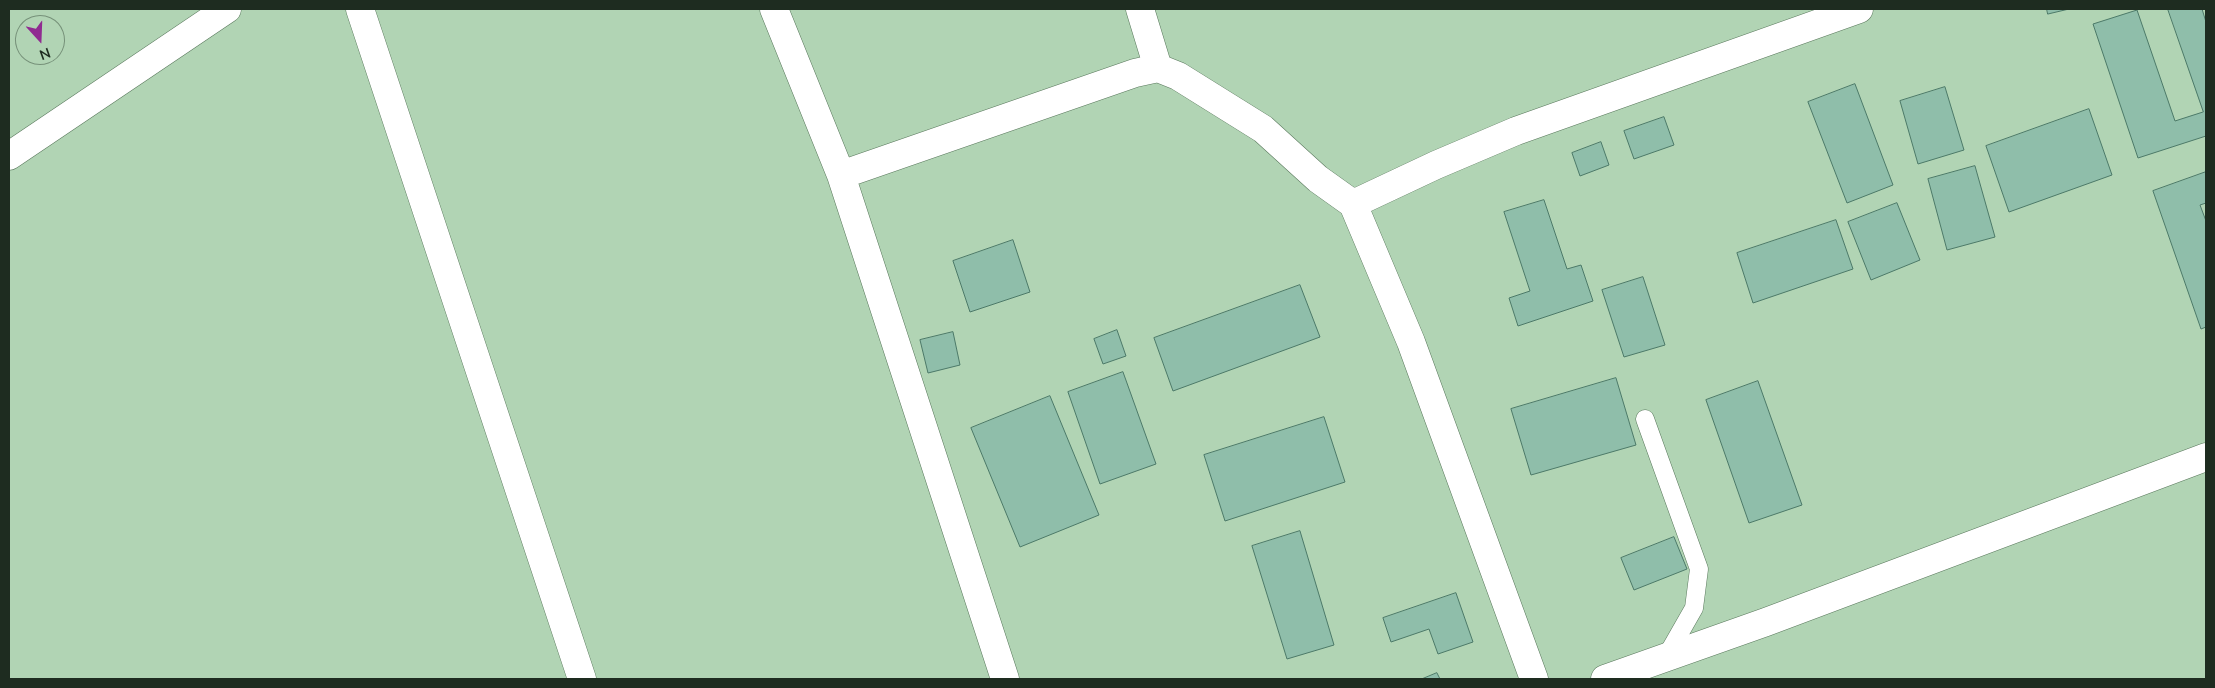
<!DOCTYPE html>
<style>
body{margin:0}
#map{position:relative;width:2215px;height:688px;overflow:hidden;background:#b1d4b4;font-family:"Nunito Sans",sans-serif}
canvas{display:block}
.frame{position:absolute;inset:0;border:10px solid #1e2c20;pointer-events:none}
.north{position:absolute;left:15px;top:15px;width:50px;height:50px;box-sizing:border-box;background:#b1d4b4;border:1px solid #769179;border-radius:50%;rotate:160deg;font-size:14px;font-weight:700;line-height:20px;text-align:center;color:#1e2c20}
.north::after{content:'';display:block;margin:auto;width:18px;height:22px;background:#902b91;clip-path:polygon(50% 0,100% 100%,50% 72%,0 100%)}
</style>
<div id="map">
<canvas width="2215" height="688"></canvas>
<div class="frame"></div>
<div class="north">N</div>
</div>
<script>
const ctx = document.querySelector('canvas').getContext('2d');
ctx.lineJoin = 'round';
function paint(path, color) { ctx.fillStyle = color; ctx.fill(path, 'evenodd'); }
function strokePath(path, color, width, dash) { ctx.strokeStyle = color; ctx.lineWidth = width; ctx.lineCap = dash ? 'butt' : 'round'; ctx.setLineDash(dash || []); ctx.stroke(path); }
const building = new Path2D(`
 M 2047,9 L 2069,9 L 2048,14 Z
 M 2168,9 L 2202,9 L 2206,22 L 2206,136 L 2138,158 L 2093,24 L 2137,10 L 2175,121 L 2203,112 Z
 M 1855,84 L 1893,185 L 1847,203 L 1808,102 Z
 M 1945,87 L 1964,150 L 1918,164 L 1900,101 Z
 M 2089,109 L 2112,175 L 2009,212 L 1986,146 Z
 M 1664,117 L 1674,145 L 1634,159 L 1624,131 Z
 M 1601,142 L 1609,165 L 1580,176 L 1572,153 Z
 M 1975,166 L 1995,237 L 1947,250 L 1928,179 Z
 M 2206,172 L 2206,203 L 2200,205 L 2206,221 L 2206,327 L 2201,329 L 2153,191 Z
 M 1544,200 L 1567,269 L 1581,265 L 1593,301 L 1518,326 L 1509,298 L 1530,291 L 1504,212 Z
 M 1897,203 L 1920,260 L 1871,280 L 1848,222 Z
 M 1836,220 L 1853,269 L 1753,303 L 1737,253 Z
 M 1013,240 L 1030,292 L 970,312 L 953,261 Z
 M 1643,277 L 1665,345 L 1624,357 L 1602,290 Z
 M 1300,285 L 1320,337 L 1173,391 L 1154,338 Z
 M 1117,330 L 1126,356 L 1103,364 L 1094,339 Z
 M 953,332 L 960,365 L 928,373 L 920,340 Z
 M 1123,372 L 1156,464 L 1100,484 L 1068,392 Z
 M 1616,378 L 1636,445 L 1531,475 L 1511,409 Z
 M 1758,381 L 1802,505 L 1749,523 L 1706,400 Z
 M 1050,396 L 1099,515 L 1020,547 L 971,428 Z
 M 1324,417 L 1345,482 L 1225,521 L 1204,455 Z
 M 1300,531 L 1334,645 L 1287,659 L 1252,546 Z
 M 1674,537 L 1687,569 L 1634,590 L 1621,558 Z
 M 1456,593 L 1473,642 L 1438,654 L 1429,629 L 1391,642 L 1383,618 Z
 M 1437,673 L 1440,679 L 1422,679 Z`);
paint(building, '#8fbeaa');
strokePath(building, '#4c7968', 1);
const lane = new Path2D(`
 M 1645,419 L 1699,569 L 1694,608 L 1666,657`);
const street = new Path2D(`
 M 360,9 L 582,679
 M 774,9 L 841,175 L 1005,679
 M 1140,9 L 1158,68
 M 9,156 L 227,9
 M 841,175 L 1135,73 L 1158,68 L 1178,76 L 1263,129 L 1318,179 L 1353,204 L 1411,342 L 1534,679
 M 1353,204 L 1436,165 L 1516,131 L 1859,9
 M 1605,679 L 1766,622 L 2206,457`);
strokePath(lane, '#59785c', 19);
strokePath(street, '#59785c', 29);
strokePath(lane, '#fff', 18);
strokePath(street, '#fff', 28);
</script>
